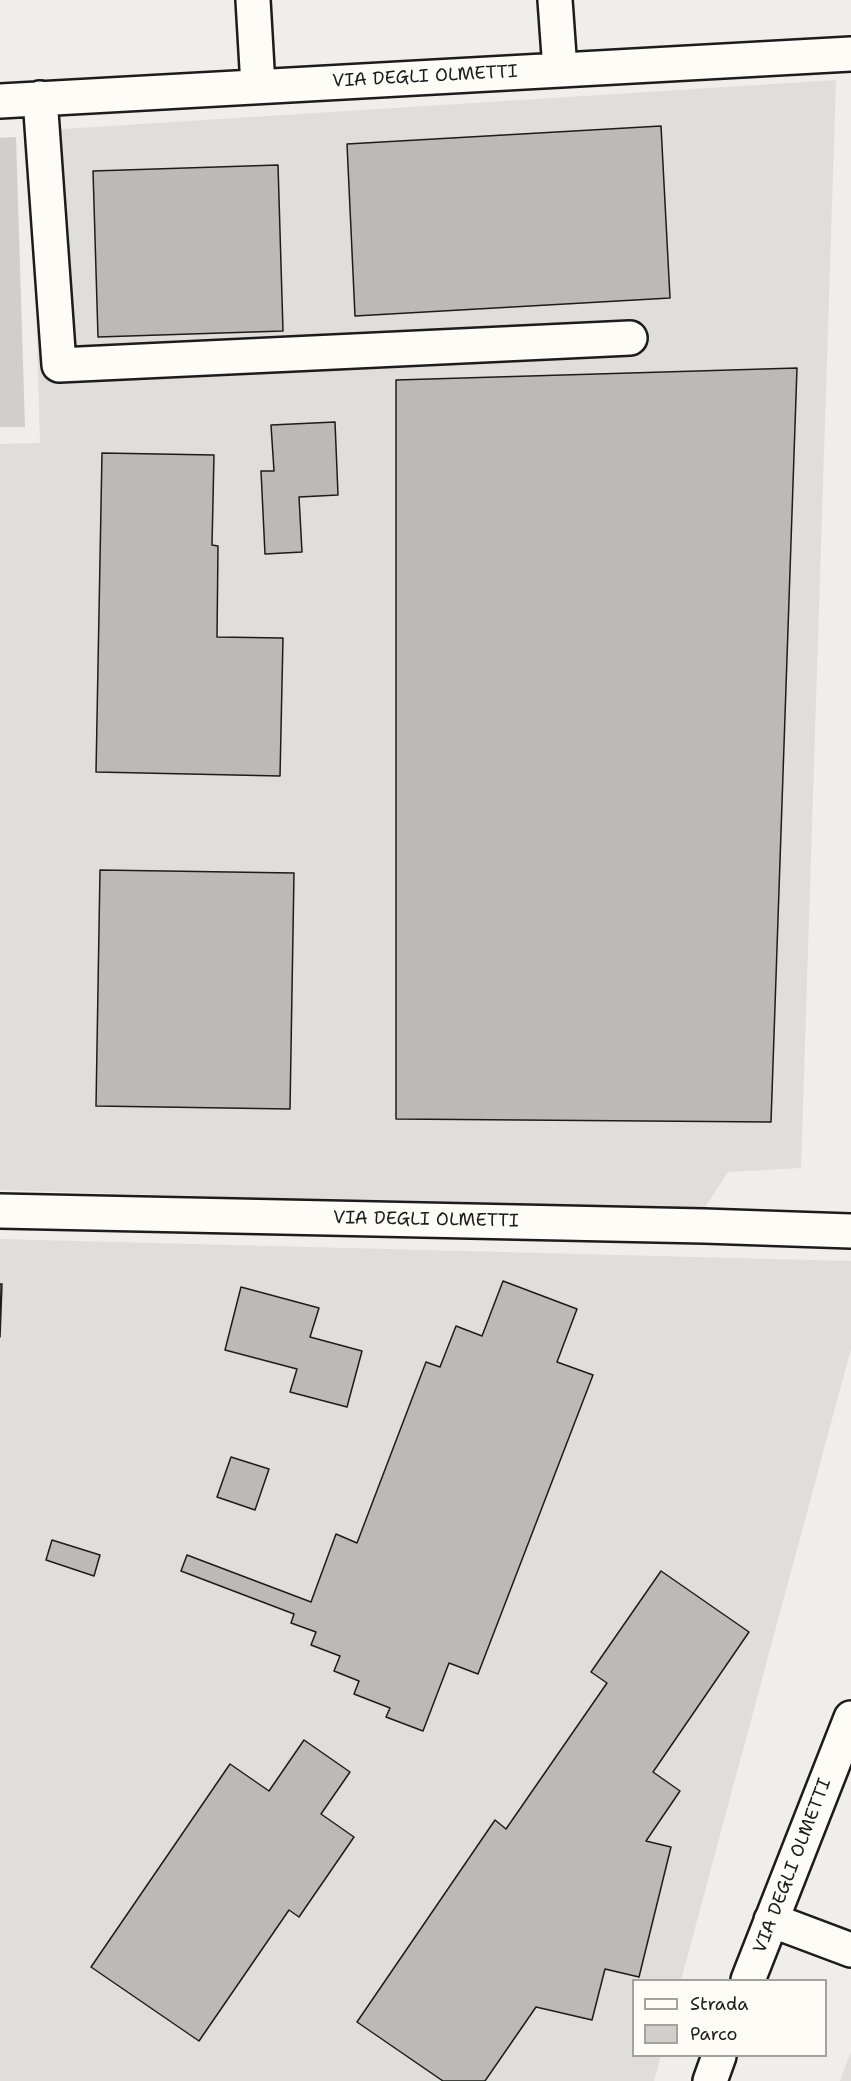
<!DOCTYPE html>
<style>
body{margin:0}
#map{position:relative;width:851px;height:2081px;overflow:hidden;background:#f0eeea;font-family:"Shantell Sans",sans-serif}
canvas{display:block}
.legend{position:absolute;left:632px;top:1979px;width:195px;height:78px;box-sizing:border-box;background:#fdfcf7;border:2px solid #a3a29f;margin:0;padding:8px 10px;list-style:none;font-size:18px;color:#1c1c1c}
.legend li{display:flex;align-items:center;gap:12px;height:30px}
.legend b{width:30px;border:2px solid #a3a29f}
</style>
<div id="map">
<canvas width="851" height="2081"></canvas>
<ul class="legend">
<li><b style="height:8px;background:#fdfcf7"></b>Strada</li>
<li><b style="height:16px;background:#d0cfcc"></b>Parco</li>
</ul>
</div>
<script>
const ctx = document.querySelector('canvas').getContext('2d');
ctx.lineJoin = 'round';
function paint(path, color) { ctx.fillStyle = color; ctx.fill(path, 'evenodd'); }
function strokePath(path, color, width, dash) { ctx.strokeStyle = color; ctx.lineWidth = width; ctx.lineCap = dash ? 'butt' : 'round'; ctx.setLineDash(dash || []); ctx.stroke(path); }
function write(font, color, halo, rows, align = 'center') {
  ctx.font = font + ' "Shantell Sans",sans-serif'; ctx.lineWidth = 4.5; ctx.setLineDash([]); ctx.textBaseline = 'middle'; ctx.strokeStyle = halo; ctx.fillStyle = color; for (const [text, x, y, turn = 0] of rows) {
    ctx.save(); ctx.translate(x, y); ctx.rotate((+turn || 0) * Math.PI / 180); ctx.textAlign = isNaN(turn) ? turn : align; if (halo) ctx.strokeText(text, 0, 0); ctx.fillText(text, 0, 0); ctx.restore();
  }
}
paint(new Path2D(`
 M 836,80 L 801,1168 L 728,1172 L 702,1212 L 0,1190 L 0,444 L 40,443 L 31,131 Z
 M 0,1239 L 851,1261 L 851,1349 L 681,1980 L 634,1980 L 634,2056 L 661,2056 L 654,2081 L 0,2081 Z
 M 851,2051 L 851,2081 L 840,2081 Z`), '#e0deda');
paint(new Path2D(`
 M 16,137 L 25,427 L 0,427 L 0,138 Z`), '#d0cfcc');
const building = new Path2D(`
 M 661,126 L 670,298 L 355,316 L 347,144 Z
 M 278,165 L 283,331 L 98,337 L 93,171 Z
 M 797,368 L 771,1122 L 396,1119 L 396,380 Z
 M 335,422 L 338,495 L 299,497 L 302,552 L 265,554 L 261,471 L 274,471 L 271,425 Z
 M 102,453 L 214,455 L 212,545 L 218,546 L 217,637 L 283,638 L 280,776 L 96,772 Z
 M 100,870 L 294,873 L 290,1109 L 96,1106 Z
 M 503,1281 L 577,1309 L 557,1362 L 593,1375 L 478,1674 L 449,1663 L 423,1731 L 386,1717 L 390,1708 L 354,1694 L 359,1681 L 334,1671 L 340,1656 L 311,1645 L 316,1632 L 291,1623 L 294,1614 L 181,1571 L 187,1555 L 311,1602 L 336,1534 L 357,1543 L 426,1362 L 440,1367 L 456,1326 L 482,1336 Z
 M 0,1284 L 2,1284 L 0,1337 Z
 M 241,1287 L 319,1308 L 310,1337 L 362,1351 L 347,1407 L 290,1392 L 297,1369 L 225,1350 Z
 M 231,1457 L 269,1469 L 255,1510 L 217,1497 Z
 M 52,1540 L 100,1555 L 94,1576 L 46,1560 Z
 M 661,1571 L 749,1632 L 653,1772 L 680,1791 L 646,1841 L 671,1847 L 639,1977 L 605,1969 L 592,2020 L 536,2007 L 485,2081 L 443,2081 L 357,2022 L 495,1820 L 506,1829 L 607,1683 L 591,1672 Z
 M 304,1740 L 350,1772 L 321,1814 L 354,1837 L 299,1917 L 289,1910 L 199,2041 L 91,1967 L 230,1764 L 269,1791 Z`);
paint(building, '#bbbab6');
strokePath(building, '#1c1c1c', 1.5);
const minor = new Path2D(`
 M 253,0 L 258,86
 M 555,0 L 560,70
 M 40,98 L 59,365 L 630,338
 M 0,101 L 851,54
 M 0,1211 L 704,1226 L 851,1231
 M 771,1920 L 851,1950
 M 748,1980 L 851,1718
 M 710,2081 L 719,2056`);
strokePath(minor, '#1c1c1c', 38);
strokePath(minor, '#fdfcf7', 33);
write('18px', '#1c1c1c', '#fdfcf7', [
 ["VIA DEGLI OLMETTI",425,77,-3],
 ["VIA DEGLI OLMETTI",426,1220,1],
 ["VIA DEGLI OLMETTI",793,1866,-69]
]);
</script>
